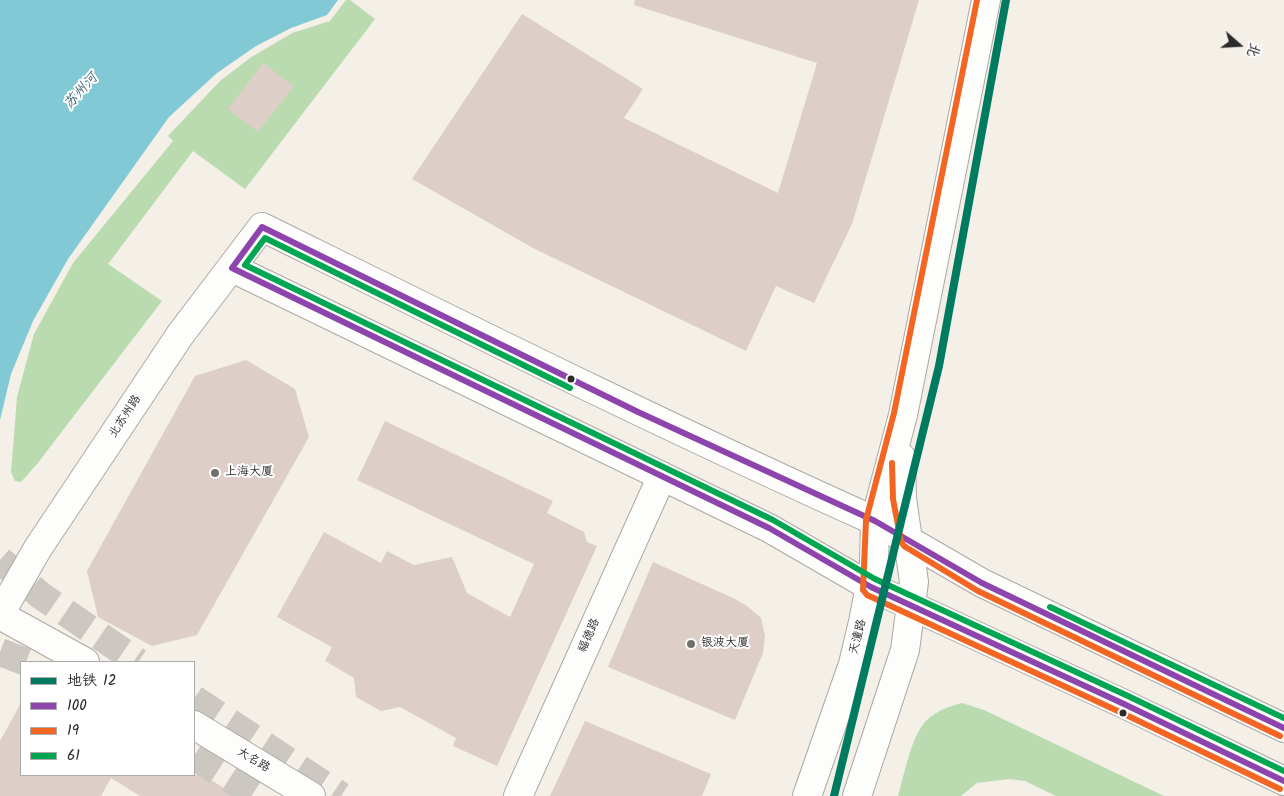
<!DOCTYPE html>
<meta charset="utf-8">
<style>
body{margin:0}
#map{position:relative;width:1284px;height:796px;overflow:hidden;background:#f4efe7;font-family:Kalam,"LXGW WenKai TC",sans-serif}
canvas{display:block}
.legend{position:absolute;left:20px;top:661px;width:175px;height:115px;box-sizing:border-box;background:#fff;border:1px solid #aaa;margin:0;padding:6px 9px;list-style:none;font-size:15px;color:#2b2b2b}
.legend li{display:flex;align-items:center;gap:10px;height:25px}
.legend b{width:25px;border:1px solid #aaa}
.north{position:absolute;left:1214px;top:20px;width:50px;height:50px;-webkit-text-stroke:4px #fff;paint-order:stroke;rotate:109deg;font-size:14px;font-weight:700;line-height:20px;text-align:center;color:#2b2b2b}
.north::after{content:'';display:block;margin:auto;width:18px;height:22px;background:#2b2b2b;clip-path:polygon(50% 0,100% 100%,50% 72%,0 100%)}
</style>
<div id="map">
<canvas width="1284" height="796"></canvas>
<ul class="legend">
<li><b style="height:6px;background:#007b5f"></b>地铁 12</li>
<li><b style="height:6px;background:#8e44ad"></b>100</li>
<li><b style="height:6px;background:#f26522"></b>19</li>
<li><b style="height:6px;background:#00a651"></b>61</li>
</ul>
<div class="north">北</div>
</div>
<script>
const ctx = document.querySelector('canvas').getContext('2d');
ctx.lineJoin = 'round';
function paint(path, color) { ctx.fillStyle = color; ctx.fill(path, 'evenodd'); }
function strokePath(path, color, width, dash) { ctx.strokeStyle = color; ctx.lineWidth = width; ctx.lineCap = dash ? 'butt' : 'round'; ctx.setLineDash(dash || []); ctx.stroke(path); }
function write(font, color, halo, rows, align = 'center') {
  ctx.font = font + ' Kalam,"LXGW WenKai TC",sans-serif'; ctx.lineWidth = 4; ctx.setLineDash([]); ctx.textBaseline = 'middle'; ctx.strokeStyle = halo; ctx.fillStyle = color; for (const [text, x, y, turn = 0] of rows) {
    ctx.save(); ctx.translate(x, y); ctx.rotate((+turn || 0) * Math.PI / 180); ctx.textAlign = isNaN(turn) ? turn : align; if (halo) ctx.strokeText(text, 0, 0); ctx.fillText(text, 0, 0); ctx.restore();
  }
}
paint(new Path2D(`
 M 346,0 L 350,0 L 375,19 L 245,189 L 193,151 L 108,264 L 162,301 L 37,464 L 21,482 L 15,481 L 11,472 L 17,397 L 34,334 L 73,263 L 173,141 L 168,136 L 220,81 L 250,58 L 292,33 L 330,21 Z
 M 962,703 L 984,710 L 1164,796 L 1056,796 L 1025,781 L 1009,779 L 977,783 L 961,796 L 898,796 C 904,776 912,733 927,720 C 936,711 950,706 962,703 Z`), '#badbaf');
paint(new Path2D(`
 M 0,0 L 338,0 L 327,15 L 291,28 L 256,46 L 217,73 L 169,117 L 68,259 L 33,321 L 11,374 L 0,420 Z`), '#81cad5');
paint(new Path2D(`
 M 635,0 L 919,0 L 852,224 L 814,303 L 776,286 L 746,351 L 533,248 L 412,179 L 522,14 L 643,89 L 624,118 L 778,193 L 817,63 L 634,5 Z
 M 263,63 L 294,86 L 258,132 L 228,109 Z
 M 246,360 L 295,389 L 309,437 L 197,635 L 152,646 L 98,617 L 87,571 L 195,376 Z
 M 385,421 L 553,501 L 547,513 L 584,532 L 587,542 L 597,546 L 497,766 L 453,746 L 456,738 L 400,707 L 381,711 L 356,697 L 354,678 L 325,661 L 332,647 L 277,617 L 324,532 L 381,563 L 387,551 L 414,565 L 452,557 L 467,593 L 510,617 L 534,564 L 357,480 Z
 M 653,562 L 733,598 L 747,606 L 761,618 L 765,636 L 763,653 L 735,720 L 608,667 Z
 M 21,703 L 21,775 L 203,775 L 237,796 L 140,796 L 111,778 L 101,796 L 0,796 L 0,741 Z
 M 585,721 L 711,774 L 702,796 L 550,796 Z`), '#ddcfc7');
strokePath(new Path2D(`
 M 0,560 L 40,595 L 138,662
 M 0,652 L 26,662
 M 194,699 L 341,796
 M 194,756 L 256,796`), '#ccc8c1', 28, [28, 14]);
const minor = new Path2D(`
 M 232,268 L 769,528 L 871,587
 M 0,614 L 38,548 L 180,335 L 262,227 C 465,327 668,428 875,521
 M 0,615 L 85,662
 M 194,725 L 311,796
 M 518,796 L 662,476`);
const major = new Path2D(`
 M 875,521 L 982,583 L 1284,728
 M 871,587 L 1124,704 L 1284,781
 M 807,796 L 853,664 L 863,622 L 874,564 L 875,521 L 903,415 L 986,0
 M 857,796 L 905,650 L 914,582 L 902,498 L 901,457`);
strokePath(minor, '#aba9a4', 30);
strokePath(major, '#aba9a4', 30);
strokePath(minor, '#fdfdfb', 28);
strokePath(major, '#fdfdfb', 28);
strokePath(new Path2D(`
 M 1284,728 L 982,583 L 875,521 L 638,412 L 262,227 L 232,268 L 769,528 L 871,587 L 1124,704 L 1284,781`), '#8e44ad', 6);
strokePath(new Path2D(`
 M 977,0 L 894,413 L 866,520 L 863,590 L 867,595 L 1120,712 L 1280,789
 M 892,463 L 893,499 L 901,541 L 904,546 L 978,591 L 1280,736`), '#f26522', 6);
strokePath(new Path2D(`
 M 570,388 L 265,238 L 245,265 L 773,520 L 875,579 L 1128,696 L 1284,771
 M 1050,607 L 1284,718`), '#00a651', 6);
strokePath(new Path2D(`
 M 834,796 L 939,366 L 1006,0`), '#007b5f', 8);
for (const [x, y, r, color] of [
 [571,379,4.5,"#2b2b2b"],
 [215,473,5,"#71706d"],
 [691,644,5,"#71706d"],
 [1123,713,4.5,"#2b2b2b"]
]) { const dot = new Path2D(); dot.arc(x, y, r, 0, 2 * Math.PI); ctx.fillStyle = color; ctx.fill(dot); strokePath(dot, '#fff', 2); }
write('12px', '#2b2b2b', '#fff', [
 ["北苏州路",126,417,-57],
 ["福德路",590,636,-66],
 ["天潼路",859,637,-76],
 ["大名路",253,761,31]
]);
write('12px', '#2b2b2b', '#fff', [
 ["上海大厦",225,473],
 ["银波大厦",701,644]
], 'left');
write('italic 14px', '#3a646c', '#fff', [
 ["苏州河",82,92,-48]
]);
</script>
